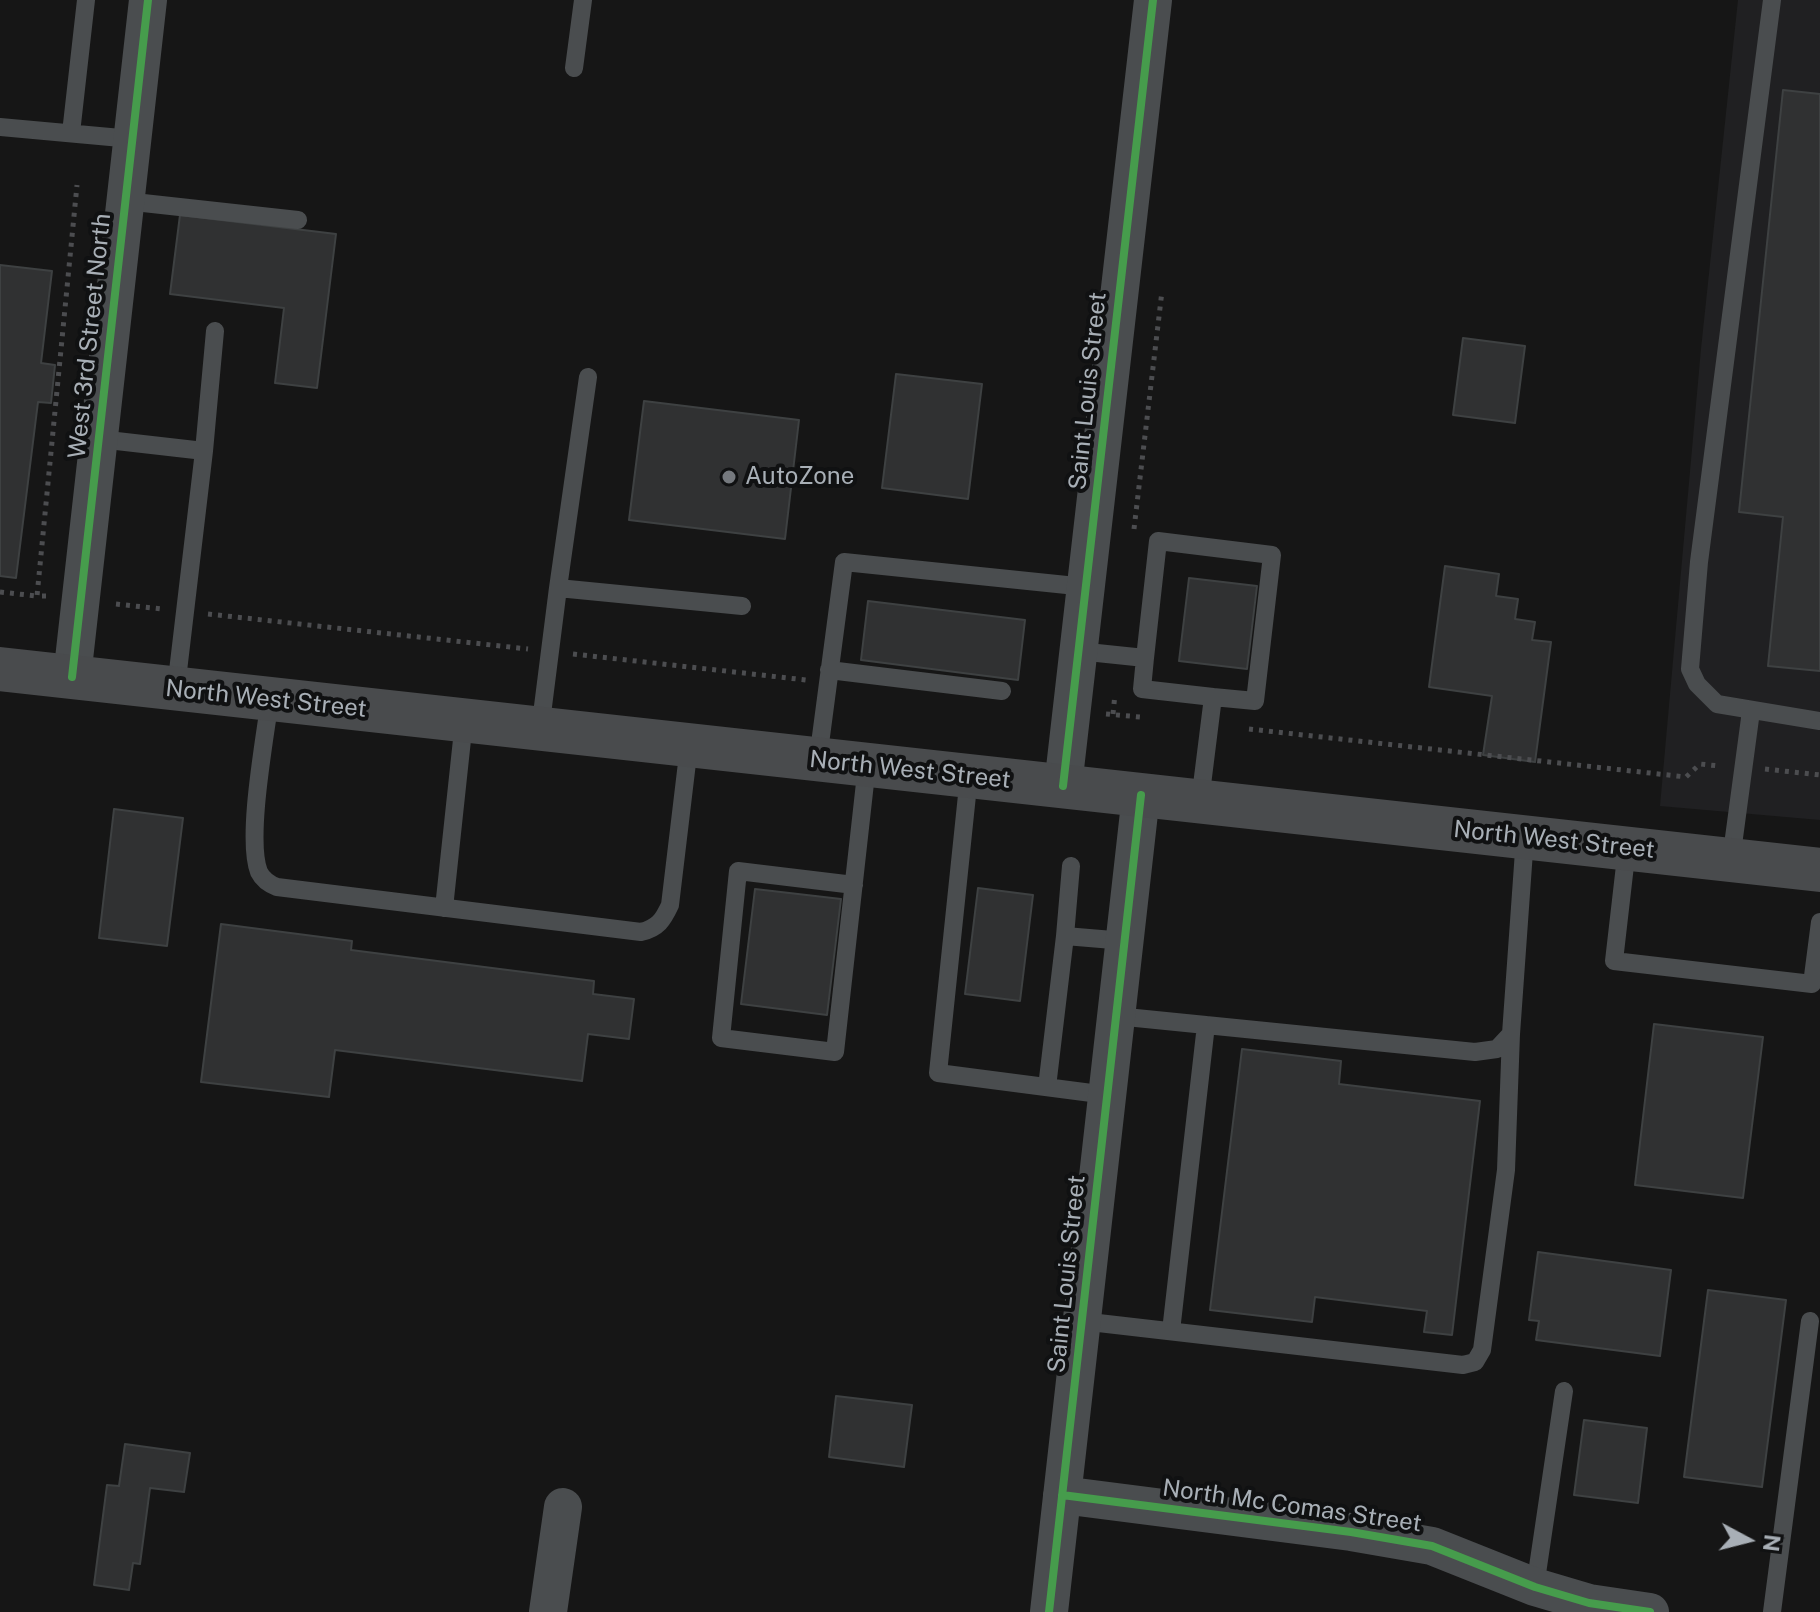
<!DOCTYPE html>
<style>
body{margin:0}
#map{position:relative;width:1820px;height:1612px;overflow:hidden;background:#161616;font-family:"Public Sans",sans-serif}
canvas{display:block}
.north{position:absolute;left:1708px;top:1500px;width:80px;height:80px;-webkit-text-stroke:6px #101112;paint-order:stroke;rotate:97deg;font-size:22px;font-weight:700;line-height:32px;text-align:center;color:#a8afb6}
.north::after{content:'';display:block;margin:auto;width:28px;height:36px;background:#a8afb6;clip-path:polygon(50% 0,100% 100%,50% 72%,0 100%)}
</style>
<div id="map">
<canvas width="1820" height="1612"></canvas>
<div class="north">N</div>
</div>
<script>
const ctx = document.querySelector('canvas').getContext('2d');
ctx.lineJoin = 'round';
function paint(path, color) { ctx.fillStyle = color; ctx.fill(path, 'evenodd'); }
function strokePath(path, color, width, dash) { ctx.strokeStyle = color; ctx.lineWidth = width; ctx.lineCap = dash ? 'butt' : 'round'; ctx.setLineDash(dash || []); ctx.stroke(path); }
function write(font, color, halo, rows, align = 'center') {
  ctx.font = font + ' "Public Sans",sans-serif'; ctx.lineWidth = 8; ctx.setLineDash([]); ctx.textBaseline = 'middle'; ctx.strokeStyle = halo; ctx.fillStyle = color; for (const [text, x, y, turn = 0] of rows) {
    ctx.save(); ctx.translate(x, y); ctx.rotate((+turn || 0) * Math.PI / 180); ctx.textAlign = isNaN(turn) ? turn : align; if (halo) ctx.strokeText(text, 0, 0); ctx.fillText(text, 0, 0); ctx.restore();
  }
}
paint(new Path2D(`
 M 1738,0 L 1820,0 L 1820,820 L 1660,806 L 1701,349 Z`), '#202022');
const building = new Path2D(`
 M 1783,90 L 1820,94 L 1820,671 L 1768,666 L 1783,517 L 1739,512 Z
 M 180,215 L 336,234 L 317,388 L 275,383 L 284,308 L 170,294 Z
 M 0,265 L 52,271 L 41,363 L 55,365 L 51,403 L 38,402 L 16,578 L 0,576 Z
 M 1463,338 L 1525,346 L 1515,423 L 1453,415 Z
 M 896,374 L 982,384 L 968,499 L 882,488 Z
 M 644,401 L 799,420 L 785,539 L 629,520 Z
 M 1445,566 L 1499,574 L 1496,596 L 1518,599 L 1515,619 L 1535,622 L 1532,640 L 1551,642 L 1535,762 L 1483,755 L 1492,696 L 1429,687 Z
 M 1189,578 L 1257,586 L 1247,669 L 1179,661 Z
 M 868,601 L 1025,620 L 1018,680 L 861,660 Z
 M 114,809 L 183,818 L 167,946 L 99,938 Z
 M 978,888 L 1033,895 L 1020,1001 L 965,994 Z
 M 755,889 L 841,899 L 827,1015 L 741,1004 Z
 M 221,924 L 352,941 L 351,950 L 594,981 L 593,994 L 634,999 L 629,1039 L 588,1034 L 582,1081 L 335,1050 L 329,1097 L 201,1082 Z
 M 1654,1024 L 1763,1037 L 1743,1198 L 1635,1185 Z
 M 1242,1049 L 1341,1061 L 1339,1084 L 1480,1101 L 1452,1335 L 1424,1332 L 1427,1311 L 1315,1297 L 1312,1322 L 1210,1310 Z
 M 1538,1252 L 1671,1270 L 1660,1356 L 1536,1340 L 1539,1321 L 1529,1320 Z
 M 1708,1290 L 1786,1300 L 1762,1487 L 1684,1477 Z
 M 836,1396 L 912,1405 L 904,1467 L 829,1457 Z
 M 1584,1420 L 1647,1428 L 1638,1503 L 1574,1495 Z
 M 125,1444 L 190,1453 L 184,1492 L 150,1488 L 140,1564 L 133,1563 L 129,1590 L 94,1585 L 107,1485 L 119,1486 Z`);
paint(building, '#303132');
strokePath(building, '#3e4142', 2);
strokePath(new Path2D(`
 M 1134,529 L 1162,291
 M 0,592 L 37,596
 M 46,596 L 37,596 L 77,185
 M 116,604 L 162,609
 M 208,614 L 528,649
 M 573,654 L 806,680
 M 1106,714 L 1140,717
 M 1113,714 L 1115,694
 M 1249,729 L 1686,777 L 1700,764 L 1719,766
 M 1765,769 L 1820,775`), '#4c4d50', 5, [4, 6]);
strokePath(new Path2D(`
 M 1772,0 L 1699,562 L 1690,669 L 1697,684 L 1717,704 L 1820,721
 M 574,68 L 583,0
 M 0,127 L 132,139
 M 71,133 L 86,0
 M 125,201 L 298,220
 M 99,439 L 204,451 L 176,688
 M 204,451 L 215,331
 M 558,588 L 588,377
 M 1078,651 L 1145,658 L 1158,541 L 1272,555 L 1255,701 L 1213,697 L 1200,801
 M 1145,658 L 1142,689 L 1213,697
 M 829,670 L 1002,691
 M 270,699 C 265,738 246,839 259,872 C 263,880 269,884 277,887 L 641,932 C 658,928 663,920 670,905 L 689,746
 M 540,730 L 558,588 L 742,606
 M 818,759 L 844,562 L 1086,587
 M 969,776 L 938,1073 L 1107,1095
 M 1627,848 L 1614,961 L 1812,984 L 1820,922
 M 1731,860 L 1751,711
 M 854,885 L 738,871 L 721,1038 L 835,1052 L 867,765
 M 444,908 L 464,721
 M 1065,936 L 1071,866
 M 1116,1016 L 1475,1052 L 1497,1049 L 1511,1034 L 1525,837
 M 1047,1087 L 1065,936 L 1125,941
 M 1081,1321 L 1463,1365 L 1475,1362 L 1482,1350 L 1506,1170 L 1511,1034
 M 1171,1331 L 1206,1025
 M 1535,1587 L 1564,1391
 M 1772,1612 L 1810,1321`), '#4a4d4f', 18);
strokePath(new Path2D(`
 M 72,677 L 148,0
 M 1063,786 L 1153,0
 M 1062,1495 L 1351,1532 L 1432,1546 L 1535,1587 L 1589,1603 L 1650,1612
 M 548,1612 L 563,1507
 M 1049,1612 L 1141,795`), '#4a4d4f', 38);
strokePath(new Path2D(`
 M 0,669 L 1820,870`), '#494b4d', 44);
strokePath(new Path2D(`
 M 72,677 L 148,0
 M 1063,786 L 1153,0
 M 1062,1495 L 1351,1532 L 1432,1546 L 1535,1587 L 1589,1603 L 1650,1612
 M 1049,1612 L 1141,795`), '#469c4c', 8);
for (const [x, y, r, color] of [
 [729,477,8,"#75797e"]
]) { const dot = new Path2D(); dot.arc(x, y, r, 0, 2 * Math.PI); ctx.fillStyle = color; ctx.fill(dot); strokePath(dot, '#101112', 3); }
write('24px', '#a8afb6', '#101112', [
 ["West 3rd Street North",90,336,-84],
 ["Saint Louis Street",1088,391,-84],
 ["North West Street",266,699,6],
 ["North West Street",910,770,6],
 ["North West Street",1554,840,6],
 ["Saint Louis Street",1067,1274,-84],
 ["North Mc Comas Street",1292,1506,8]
]);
write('24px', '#a8afb6', '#101112', [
 ["AutoZone",745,477]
], 'left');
</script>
